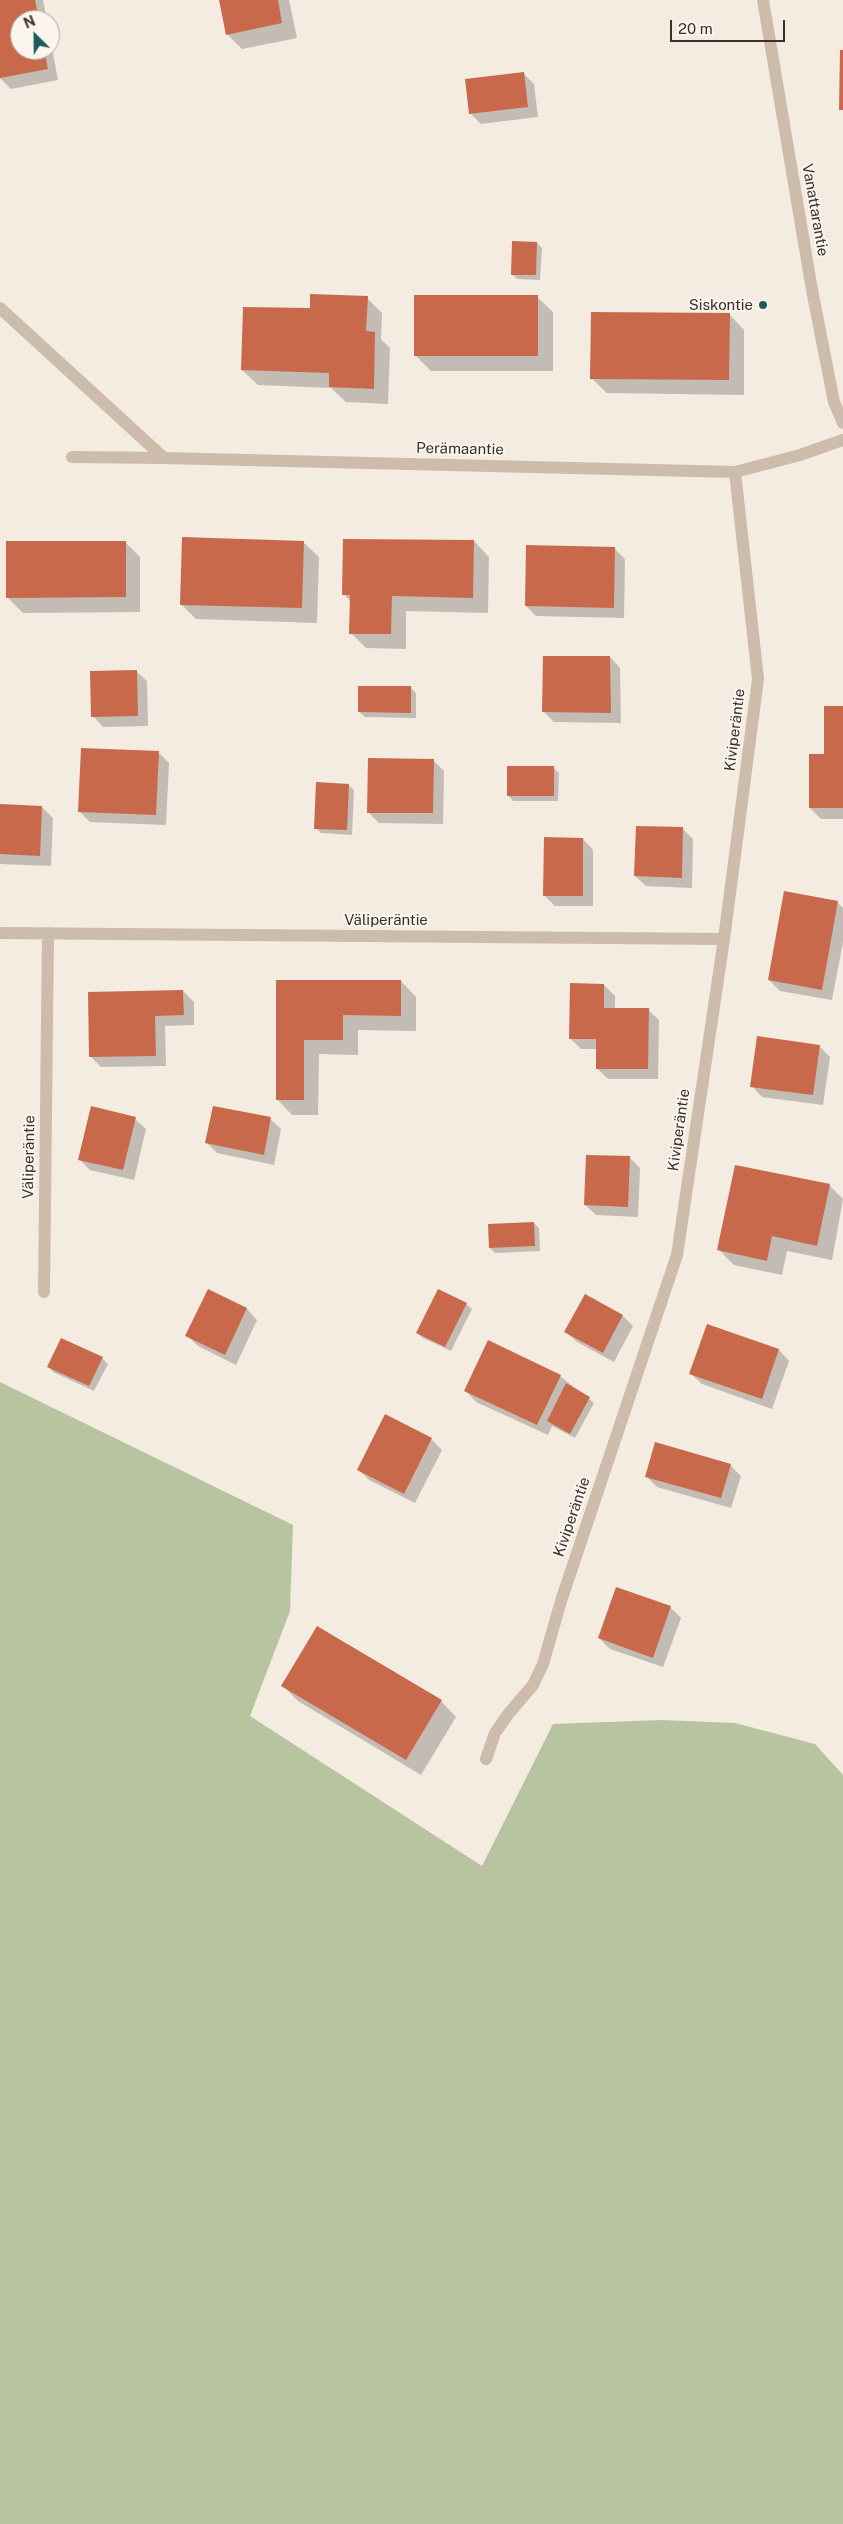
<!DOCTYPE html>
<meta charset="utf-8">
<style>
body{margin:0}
#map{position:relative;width:843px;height:2524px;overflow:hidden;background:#f4ebe1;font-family:"Public Sans",sans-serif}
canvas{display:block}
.north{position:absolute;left:10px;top:10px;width:50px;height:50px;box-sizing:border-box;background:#fbf5ee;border:1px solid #aea6a0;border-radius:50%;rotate:337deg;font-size:14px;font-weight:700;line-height:20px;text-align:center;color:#3b302b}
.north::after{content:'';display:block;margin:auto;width:18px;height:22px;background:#1f5a5e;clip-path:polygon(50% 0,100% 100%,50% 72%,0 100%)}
.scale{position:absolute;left:670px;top:20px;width:115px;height:22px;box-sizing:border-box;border:2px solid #3b302b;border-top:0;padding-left:6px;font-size:15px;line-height:18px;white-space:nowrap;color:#3b302b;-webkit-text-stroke:4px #fbf5ee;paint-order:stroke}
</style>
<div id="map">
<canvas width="843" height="2524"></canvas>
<div class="north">N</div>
<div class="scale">20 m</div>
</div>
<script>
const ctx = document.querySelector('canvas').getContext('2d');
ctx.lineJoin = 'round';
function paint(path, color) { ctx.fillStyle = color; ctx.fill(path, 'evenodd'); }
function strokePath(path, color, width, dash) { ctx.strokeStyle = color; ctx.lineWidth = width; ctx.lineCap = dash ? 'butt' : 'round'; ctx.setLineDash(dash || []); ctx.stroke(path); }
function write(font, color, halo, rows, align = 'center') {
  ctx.font = font + ' "Public Sans",sans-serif'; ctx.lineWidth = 4; ctx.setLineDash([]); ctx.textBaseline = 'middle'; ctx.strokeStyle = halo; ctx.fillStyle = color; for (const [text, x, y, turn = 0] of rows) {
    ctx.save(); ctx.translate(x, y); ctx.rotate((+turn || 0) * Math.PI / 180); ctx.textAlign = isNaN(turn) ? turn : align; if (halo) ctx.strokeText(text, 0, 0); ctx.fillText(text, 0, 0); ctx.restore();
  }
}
paint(new Path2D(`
 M 0,1382 L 293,1525 L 290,1611 L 250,1716 L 482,1866 L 553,1724 L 662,1720 L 735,1723 L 815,1744 L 843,1775 L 843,2524 L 0,2524 Z`), '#b8c4a0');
paint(new Path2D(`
 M 0,0 L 43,0 L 47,20 L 20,20 L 20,50 L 50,50 L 50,37 L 58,80 L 11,89 L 0,78 Z
 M 220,0 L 289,0 L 297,38 L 242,49 L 227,34 Z
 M 524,74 L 534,84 L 538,117 L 481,124 L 470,113 Z
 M 537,243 L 542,248 L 540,280 L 517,279 L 512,274 Z
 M 537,297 L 553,312 L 553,371 L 431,371 L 416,356 Z
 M 367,298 L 382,313 L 381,339 L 390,348 L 388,404 L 346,402 L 331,388 L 258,385 L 242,370 L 311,310 Z
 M 729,314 L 744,330 L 744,395 L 607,393 L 591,378 Z
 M 474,541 L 489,557 L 488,613 L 406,611 L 406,649 L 366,648 L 351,633 L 351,602 L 344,594 Z
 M 125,542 L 140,557 L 140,612 L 23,613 L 7,597 Z
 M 303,542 L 319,557 L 317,623 L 196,619 L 181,604 Z
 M 615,549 L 625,559 L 624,618 L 536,616 L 526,606 Z
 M 610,657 L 620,668 L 621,723 L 554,722 L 544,712 Z
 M 136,671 L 147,681 L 148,726 L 103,727 L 93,716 Z
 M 411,688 L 416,693 L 416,718 L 365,717 L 359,712 Z
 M 843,707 L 843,819 L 821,819 L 810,808 L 826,755 Z
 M 158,752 L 169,763 L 166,825 L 90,822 L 79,811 Z
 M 433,760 L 444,771 L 443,824 L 379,823 L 368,812 Z
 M 553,767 L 559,773 L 558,801 L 513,801 L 508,795 Z
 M 348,785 L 354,790 L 352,835 L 321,833 L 316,828 Z
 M 0,805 L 42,807 L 53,818 L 51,866 L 0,864 Z
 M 682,828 L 693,839 L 692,888 L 646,886 L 635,876 Z
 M 583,839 L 593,850 L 593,906 L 555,906 L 544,895 Z
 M 837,902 L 843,908 L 843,942 L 832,1000 L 780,991 L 769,980 Z
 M 278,981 L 401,981 L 416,997 L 416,1031 L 358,1030 L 358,1055 L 319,1054 L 318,1115 L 292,1115 L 277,1099 Z
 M 604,985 L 615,996 L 615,1009 L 648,1010 L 659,1020 L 658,1079 L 608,1079 L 597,1068 L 597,1049 L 581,1049 L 570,1038 Z
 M 183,991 L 194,1002 L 194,1025 L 165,1026 L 166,1066 L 101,1067 L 90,1056 Z
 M 819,1046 L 830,1057 L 823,1105 L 762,1097 L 752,1086 Z
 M 135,1119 L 146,1129 L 134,1180 L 90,1170 L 80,1160 Z
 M 270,1119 L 281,1129 L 274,1165 L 217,1153 L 207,1143 Z
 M 629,1157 L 640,1168 L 638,1217 L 596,1215 L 585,1205 Z
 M 829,1185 L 843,1199 L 832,1260 L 787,1251 L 782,1275 L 734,1265 L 719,1250 Z
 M 534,1223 L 539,1228 L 540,1251 L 495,1253 L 490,1248 Z
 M 209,1291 L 247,1309 L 257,1320 L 236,1365 L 198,1346 L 187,1335 Z
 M 466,1304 L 472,1309 L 451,1351 L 423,1338 L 417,1333 Z
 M 623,1316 L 633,1326 L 614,1362 L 577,1342 L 566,1332 Z
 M 708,1325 L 779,1350 L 789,1361 L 772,1409 L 702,1384 L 691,1374 Z
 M 62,1339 L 102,1358 L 108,1364 L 94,1391 L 53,1372 L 48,1366 Z
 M 560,1376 L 594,1403 L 575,1438 L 552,1426 L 548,1435 L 476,1402 L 466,1391 Z
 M 386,1416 L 431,1439 L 442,1450 L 415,1503 L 369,1480 L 358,1469 Z
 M 730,1465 L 741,1476 L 731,1508 L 657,1487 L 647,1477 Z
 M 617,1589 L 670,1607 L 681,1618 L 663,1667 L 610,1649 L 599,1638 Z
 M 283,1686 L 441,1701 L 456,1717 L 421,1775 L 298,1701 Z`), '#0003');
paint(new Path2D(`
 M 0,0 L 35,0 L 39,20 L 20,20 L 20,50 L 44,50 L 48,69 L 0,78 Z
 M 219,0 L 278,0 L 282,23 L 226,35 Z
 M 840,50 L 843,50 L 843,110 L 839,110 Z
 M 524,72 L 528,107 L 469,114 L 465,79 Z
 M 512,241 L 537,242 L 536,275 L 511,275 Z
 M 310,294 L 368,296 L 366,331 L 375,332 L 374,389 L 329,387 L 329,373 L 241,370 L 243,307 L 310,308 Z
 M 414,295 L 538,295 L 538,356 L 414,356 Z
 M 591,312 L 730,313 L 729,380 L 590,379 Z
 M 182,537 L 304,541 L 302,608 L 180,605 Z
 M 343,539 L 474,540 L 473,598 L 392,596 L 391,634 L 349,634 L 350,595 L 342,595 Z
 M 6,541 L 126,541 L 126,597 L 6,598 Z
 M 526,545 L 615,547 L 614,608 L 525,606 Z
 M 543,656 L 610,656 L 611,713 L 542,712 Z
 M 137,670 L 138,716 L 91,717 L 90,671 Z
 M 358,686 L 411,686 L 411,713 L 358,712 Z
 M 824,706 L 843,706 L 843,808 L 809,808 L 809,754 L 824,754 Z
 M 81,748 L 159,751 L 156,815 L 78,812 Z
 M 368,758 L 434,759 L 433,813 L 367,813 Z
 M 507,766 L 554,766 L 554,796 L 507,796 Z
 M 316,782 L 349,784 L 347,830 L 314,829 Z
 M 0,804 L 42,806 L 40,856 L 0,854 Z
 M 636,826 L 683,827 L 682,878 L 634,876 Z
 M 544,837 L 583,838 L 583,896 L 543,896 Z
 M 784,891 L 838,901 L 822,990 L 768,980 Z
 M 276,980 L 401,980 L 401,1016 L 343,1015 L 343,1040 L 304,1040 L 304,1100 L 276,1100 Z
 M 570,983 L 604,984 L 604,1008 L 649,1008 L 648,1069 L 596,1069 L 596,1039 L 569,1039 Z
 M 183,990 L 184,1015 L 155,1016 L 156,1056 L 89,1057 L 88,992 Z
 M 757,1036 L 820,1045 L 813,1095 L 750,1087 Z
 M 91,1106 L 136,1117 L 123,1170 L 78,1160 Z
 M 213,1106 L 271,1117 L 264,1155 L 205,1143 Z
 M 586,1155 L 630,1156 L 628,1207 L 584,1205 Z
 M 735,1165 L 830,1184 L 817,1246 L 772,1236 L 767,1261 L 717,1250 Z
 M 534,1222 L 535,1246 L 489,1248 L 488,1224 Z
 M 208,1289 L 247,1308 L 225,1355 L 185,1336 Z
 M 438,1289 L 467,1303 L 445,1347 L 416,1333 Z
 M 585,1294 L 623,1315 L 603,1353 L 564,1332 Z
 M 707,1324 L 779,1349 L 762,1399 L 689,1374 Z
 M 61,1338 L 103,1357 L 89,1386 L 47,1367 Z
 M 488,1340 L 561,1375 L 537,1425 L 464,1391 Z
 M 566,1383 L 590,1397 L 570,1434 L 547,1421 Z
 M 385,1414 L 432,1438 L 404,1494 L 357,1470 Z
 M 655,1442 L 731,1464 L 721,1498 L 645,1477 Z
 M 616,1587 L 671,1606 L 653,1658 L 598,1638 Z
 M 317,1626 L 442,1700 L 406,1760 L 281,1686 Z`), '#c8694b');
strokePath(new Path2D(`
 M 0,308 L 164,458`), '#cdbbac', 12);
strokePath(new Path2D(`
 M 72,457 L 164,458 L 735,472 L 800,455 L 843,440
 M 0,933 L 724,939
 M 44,1292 L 48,933
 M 486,1759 L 495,1733 L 509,1713 L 533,1685 L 543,1664 L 561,1601 L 677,1255 L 724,939 L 758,679 L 735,472`), '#cdbbac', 12);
strokePath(new Path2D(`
 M 763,0 L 812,290 L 834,402 L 843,423`), '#cdbbac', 12);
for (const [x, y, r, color] of [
 [763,305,5,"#1f5a5e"]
]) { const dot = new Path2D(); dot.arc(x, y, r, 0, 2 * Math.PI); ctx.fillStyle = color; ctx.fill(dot); strokePath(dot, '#fbf5ee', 2); }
write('15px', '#3b302b', '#fbf5ee', [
 ["Vanattarantie",815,210,80],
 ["Perämaantie",460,449,1],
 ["Kiviperäntie",735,730,-83],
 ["Väliperäntie",386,920],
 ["Kiviperäntie",679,1130,-82],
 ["Väliperäntie",29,1157,-89],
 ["Kiviperäntie",572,1517,-71]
]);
write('15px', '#3b302b', '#fbf5ee', [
 ["Siskontie",753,305]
], 'right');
</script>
